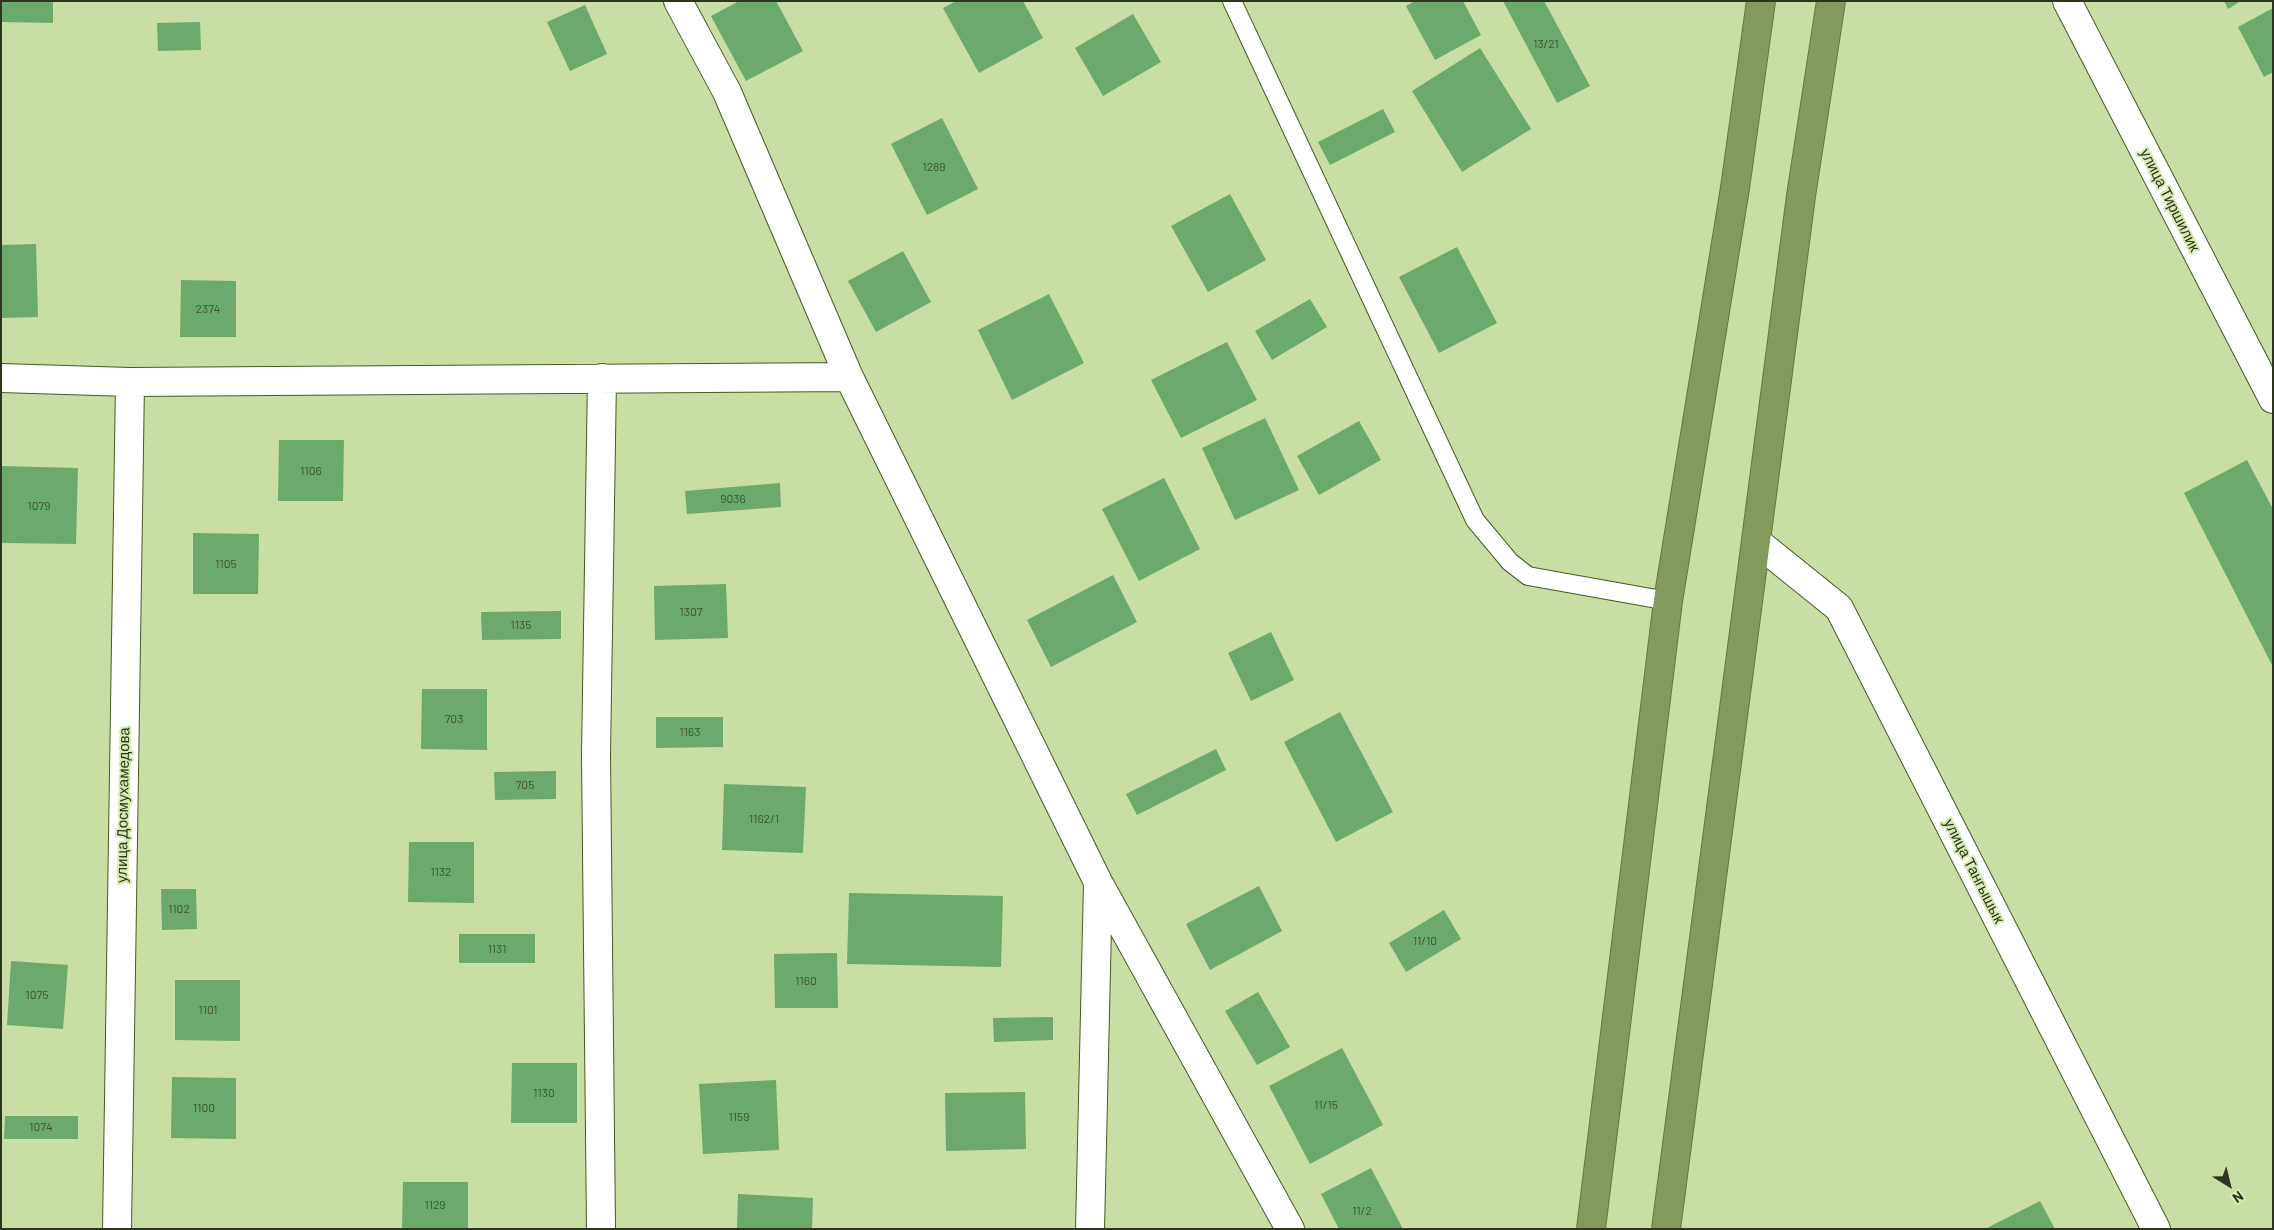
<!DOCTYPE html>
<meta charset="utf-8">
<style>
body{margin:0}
#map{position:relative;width:2274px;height:1230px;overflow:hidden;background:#c8dea4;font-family:Barlow,sans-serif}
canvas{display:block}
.frame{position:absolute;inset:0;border:2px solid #2d351e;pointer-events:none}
.north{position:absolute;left:2204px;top:1160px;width:50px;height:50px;-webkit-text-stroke:4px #d5ebb1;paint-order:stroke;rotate:144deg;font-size:14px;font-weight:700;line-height:20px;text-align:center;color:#2d351e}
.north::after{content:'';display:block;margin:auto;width:18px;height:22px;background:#2d351e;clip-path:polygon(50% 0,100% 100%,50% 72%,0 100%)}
</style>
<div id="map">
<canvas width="2274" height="1230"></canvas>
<div class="frame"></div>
<div class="north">N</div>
</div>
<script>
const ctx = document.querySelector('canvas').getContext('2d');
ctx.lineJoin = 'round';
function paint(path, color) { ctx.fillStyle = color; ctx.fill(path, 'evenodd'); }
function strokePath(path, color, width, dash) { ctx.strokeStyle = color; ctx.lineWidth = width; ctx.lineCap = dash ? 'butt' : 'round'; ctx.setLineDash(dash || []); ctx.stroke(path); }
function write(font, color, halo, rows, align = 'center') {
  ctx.font = font + ' Barlow,sans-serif'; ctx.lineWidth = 4; ctx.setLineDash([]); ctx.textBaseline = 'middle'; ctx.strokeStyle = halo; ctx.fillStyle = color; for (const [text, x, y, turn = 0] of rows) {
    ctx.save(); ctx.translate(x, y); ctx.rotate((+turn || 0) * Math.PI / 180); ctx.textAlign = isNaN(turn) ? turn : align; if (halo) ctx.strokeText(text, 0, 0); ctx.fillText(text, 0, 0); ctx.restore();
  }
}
paint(new Path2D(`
 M 1,1 L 53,1 L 53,23 L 1,22 Z
 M 739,1 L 776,1 L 803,51 L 746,81 L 711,16 Z
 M 956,1 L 1023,1 L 1043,38 L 979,73 L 943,8 Z
 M 1415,1 L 1463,1 L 1481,35 L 1435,60 L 1406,6 Z
 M 1503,1 L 1544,1 L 1590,86 L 1557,103 Z
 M 2224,1 L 2241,1 L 2228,9 Z
 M 585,5 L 607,54 L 570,71 L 547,22 Z
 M 2273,8 L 2273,72 L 2264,77 L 2238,27 Z
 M 1133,14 L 1161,62 L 1103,96 L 1075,48 Z
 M 200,22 L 201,50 L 158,51 L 157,23 Z
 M 1480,48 L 1531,129 L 1462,172 L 1412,91 Z
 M 1383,109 L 1395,132 L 1330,165 L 1318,142 Z
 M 942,118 L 978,189 L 927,215 L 891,144 Z
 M 1230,194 L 1266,260 L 1208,292 L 1171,226 Z
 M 36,244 L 38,317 L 1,318 L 1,245 Z
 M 1457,247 L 1497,323 L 1439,353 L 1399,277 Z
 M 903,251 L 931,302 L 876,332 L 848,281 Z
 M 181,280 L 236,281 L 236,337 L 180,337 Z
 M 1049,294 L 1084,363 L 1012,400 L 978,330 Z
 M 1310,299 L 1327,327 L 1272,360 L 1255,331 Z
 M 1227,342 L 1257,400 L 1181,438 L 1151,380 Z
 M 1265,418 L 1299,490 L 1235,520 L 1202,448 Z
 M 1359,421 L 1381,460 L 1319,495 L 1297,456 Z
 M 279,440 L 344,440 L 343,501 L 278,501 Z
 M 2247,460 L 2273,509 L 2273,667 L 2184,493 Z
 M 1,466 L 78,468 L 76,544 L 1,543 Z
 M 1164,478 L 1200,549 L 1139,581 L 1102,509 Z
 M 780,483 L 781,507 L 687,514 L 685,491 Z
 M 193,533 L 259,534 L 258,594 L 193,594 Z
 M 1113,575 L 1137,622 L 1051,667 L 1027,620 Z
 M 726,584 L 728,638 L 655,640 L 654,586 Z
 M 561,611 L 561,639 L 482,640 L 481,612 Z
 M 1271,632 L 1294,680 L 1251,701 L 1228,653 Z
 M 422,689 L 487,689 L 487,750 L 421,749 Z
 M 1340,712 L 1393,812 L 1336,842 L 1284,742 Z
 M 656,717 L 723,717 L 723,747 L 656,748 Z
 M 1216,749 L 1226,770 L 1137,815 L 1126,794 Z
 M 556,771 L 556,799 L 495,800 L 494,772 Z
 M 724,784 L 806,787 L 803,853 L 722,850 Z
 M 409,842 L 474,842 L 474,903 L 408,902 Z
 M 1259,886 L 1282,931 L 1210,970 L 1186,924 Z
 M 161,889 L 196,889 L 197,929 L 162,930 Z
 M 849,893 L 1003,896 L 1001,967 L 847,964 Z
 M 1444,910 L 1461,939 L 1406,972 L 1389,943 Z
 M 459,934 L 535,934 L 535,963 L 459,963 Z
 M 837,953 L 838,1008 L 775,1008 L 774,954 Z
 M 11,961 L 68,965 L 63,1029 L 7,1025 Z
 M 175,980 L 240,980 L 240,1041 L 175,1040 Z
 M 1258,992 L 1290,1047 L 1257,1065 L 1225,1011 Z
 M 1053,1017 L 1053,1040 L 994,1042 L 993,1018 Z
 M 1342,1048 L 1383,1125 L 1310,1164 L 1269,1086 Z
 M 512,1063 L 577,1063 L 577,1123 L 511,1123 Z
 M 172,1077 L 236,1078 L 236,1139 L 171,1138 Z
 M 776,1080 L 779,1150 L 703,1154 L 699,1084 Z
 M 1025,1092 L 1026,1149 L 946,1151 L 945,1093 Z
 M 5,1116 L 78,1116 L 78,1139 L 4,1139 Z
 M 1371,1168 L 1403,1229 L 1339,1229 L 1321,1194 Z
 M 403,1182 L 468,1182 L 468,1229 L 402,1229 Z
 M 738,1194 L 813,1198 L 812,1229 L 737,1229 Z
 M 2040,1201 L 2055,1229 L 1985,1229 Z`), '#6baa6c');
const lane = new Path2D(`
 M 1232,1 L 1475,520 L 1510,562 L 1528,576 L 1668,601`);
const street = new Path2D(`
 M 678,1 L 727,92 L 849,377 L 1098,882 L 1290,1229
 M 2067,1 L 2273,399
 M 1,378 L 130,382 L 849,377
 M 1757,542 L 1839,608 L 2156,1229
 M 117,1229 L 130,382
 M 601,1229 L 596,755 L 602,378
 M 1090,1229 L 1098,883`);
const highway = new Path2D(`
 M 1591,1229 L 1668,601 L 1735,188 L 1761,1
 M 1666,1229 L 1801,196 L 1831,1`);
strokePath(lane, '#485a25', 20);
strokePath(street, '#485a25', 30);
strokePath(highway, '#667746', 30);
strokePath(lane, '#fff', 18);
strokePath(street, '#fff', 28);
strokePath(highway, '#849a5c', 28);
write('12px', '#3c5232', null, [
 ["13/21",1546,44],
 ["1289",934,167],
 ["2374",208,309],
 ["1106",311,471],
 ["9036",733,499],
 ["1079",39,506],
 ["1105",226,564],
 ["1307",691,612],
 ["1135",521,625],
 ["703",454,719],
 ["1163",690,732],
 ["705",525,785],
 ["1162/1",764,819],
 ["1132",441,872],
 ["1102",179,909],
 ["11/10",1425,941],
 ["1131",497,949],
 ["1160",806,981],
 ["1075",37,995],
 ["1101",208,1010],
 ["1130",544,1093],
 ["11/15",1326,1105],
 ["1100",204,1108],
 ["1159",739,1117],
 ["1074",41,1127],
 ["1129",435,1205],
 ["11/2",1362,1211]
]);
write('15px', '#2d351e', '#d5ebb1', [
 ["улица Тиршилик",2170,200,63],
 ["улица Досмухамедова",123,805,-89],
 ["улица Тангышык",1974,871,63]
]);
</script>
